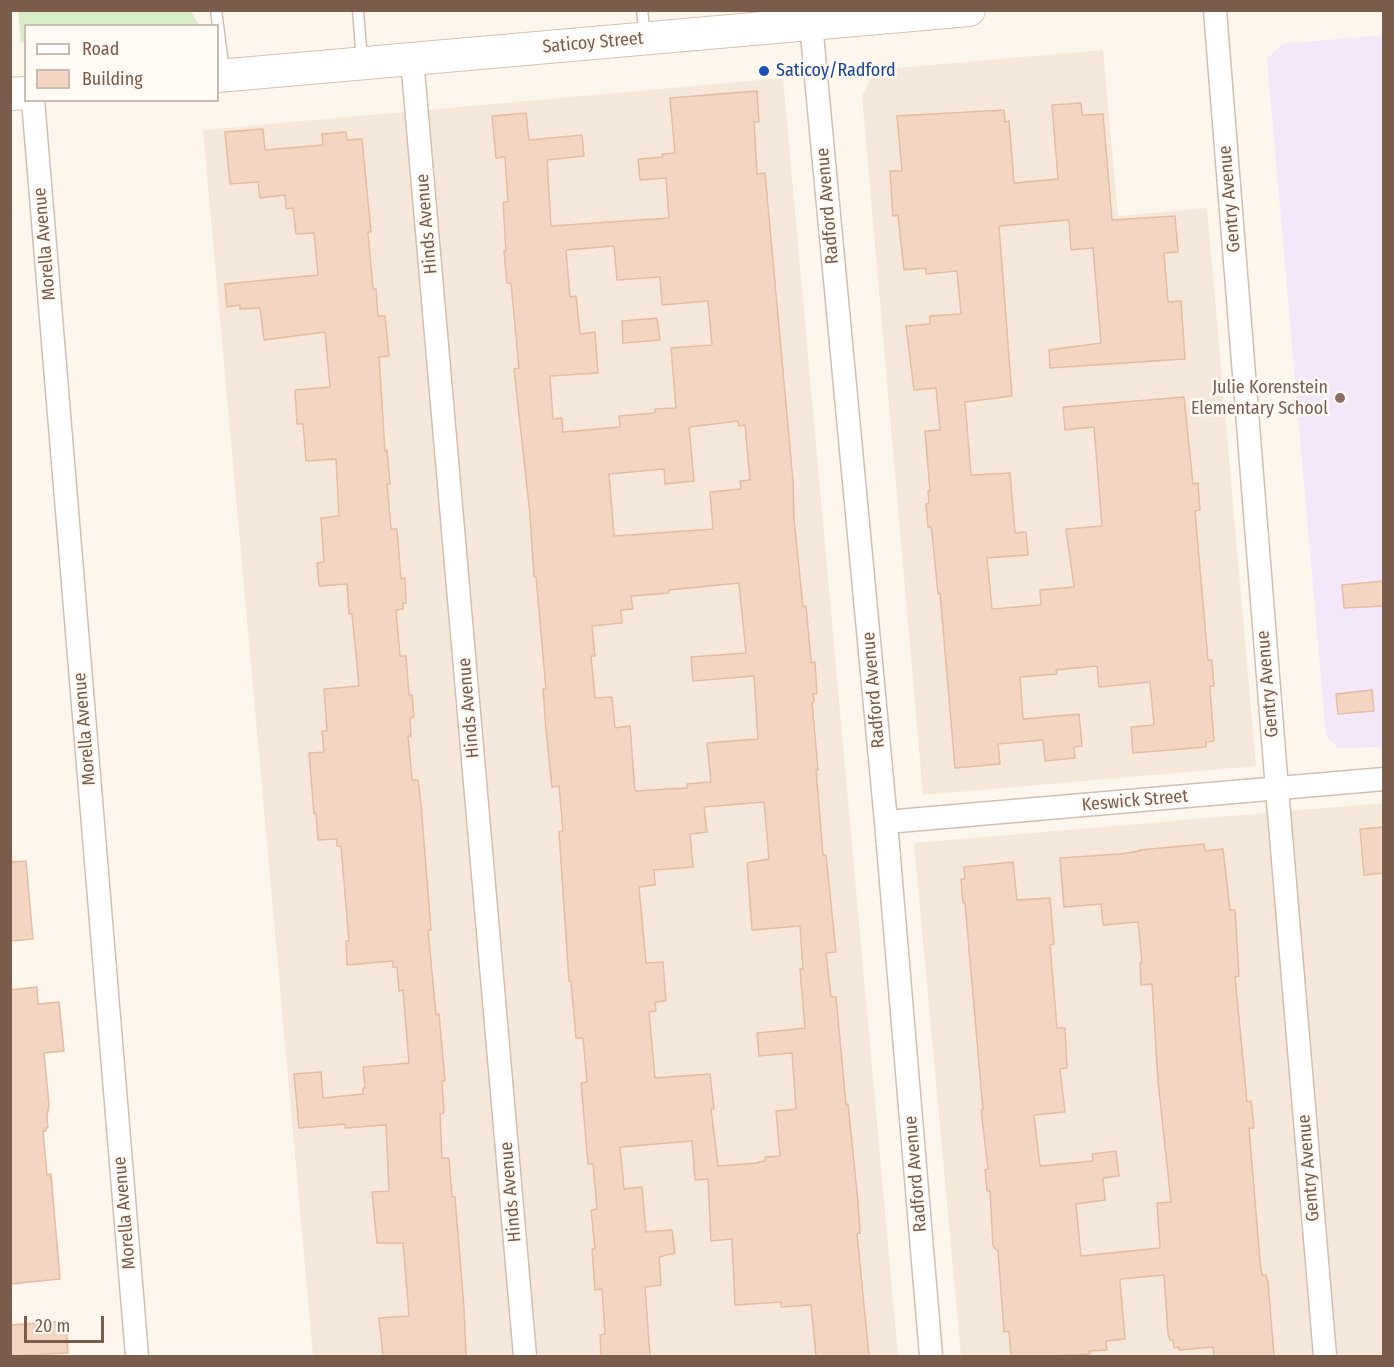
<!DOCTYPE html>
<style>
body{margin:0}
#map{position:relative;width:1394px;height:1367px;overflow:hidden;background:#fdf6ec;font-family:"Fira Sans Condensed",sans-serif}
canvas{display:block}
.frame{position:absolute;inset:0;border:12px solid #7a5c4d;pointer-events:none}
.legend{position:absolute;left:24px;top:24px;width:195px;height:78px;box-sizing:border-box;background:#fffaf3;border:2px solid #cabbb1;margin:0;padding:8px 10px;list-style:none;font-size:18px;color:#7a5c4d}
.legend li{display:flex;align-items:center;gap:12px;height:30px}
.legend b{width:30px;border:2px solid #cabbb1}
.scale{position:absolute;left:24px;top:1316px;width:80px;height:27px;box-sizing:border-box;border:3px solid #7a5c4d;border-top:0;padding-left:8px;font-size:18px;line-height:21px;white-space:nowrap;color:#7a5c4d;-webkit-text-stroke:4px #fffaf3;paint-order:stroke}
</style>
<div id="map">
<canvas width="1394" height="1367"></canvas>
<div class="frame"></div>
<ul class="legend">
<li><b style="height:8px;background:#fff"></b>Road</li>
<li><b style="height:16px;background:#f3d5c3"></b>Building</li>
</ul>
<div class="scale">20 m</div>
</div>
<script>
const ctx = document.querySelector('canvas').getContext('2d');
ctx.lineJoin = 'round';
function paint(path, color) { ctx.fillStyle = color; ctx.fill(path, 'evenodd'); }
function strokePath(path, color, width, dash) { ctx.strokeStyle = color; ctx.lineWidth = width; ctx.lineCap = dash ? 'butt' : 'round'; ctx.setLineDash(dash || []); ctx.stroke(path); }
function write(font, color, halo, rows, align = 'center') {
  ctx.font = font + ' "Fira Sans Condensed",sans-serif'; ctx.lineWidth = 5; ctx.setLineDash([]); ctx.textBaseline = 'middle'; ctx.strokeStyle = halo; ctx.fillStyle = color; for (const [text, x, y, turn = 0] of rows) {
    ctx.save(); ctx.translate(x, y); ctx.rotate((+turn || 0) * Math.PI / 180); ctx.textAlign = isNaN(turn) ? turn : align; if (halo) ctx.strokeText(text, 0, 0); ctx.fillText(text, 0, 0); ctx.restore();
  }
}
paint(new Path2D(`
 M 1103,50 L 1118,216 L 1207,208 L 1256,766 L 923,795 L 862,96 L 875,70 Z
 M 783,78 L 898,1356 L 313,1356 L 203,130 Z
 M 1383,803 L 1383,1356 L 961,1356 L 914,843 Z`), '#f5e8da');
paint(new Path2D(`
 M 1383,35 L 1384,747 L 1338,748 L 1326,736 L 1267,59 L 1282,44 Z`), '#f3e8fa');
paint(new Path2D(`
 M 18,11 L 191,11 L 199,25 L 26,26 L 25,42 L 21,43 Z`), '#d8ecc9');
const building = new Path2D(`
 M 757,91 L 759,122 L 754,122 L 757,174 L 765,173 L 793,481 L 794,519 L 803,607 L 806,606 L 811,660 L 811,663 L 815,662 L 817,694 L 813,694 L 814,702 L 812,702 L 818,770 L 816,770 L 823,855 L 826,855 L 836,952 L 826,953 L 831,997 L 836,997 L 846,1105 L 848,1104 L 858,1202 L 860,1233 L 857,1234 L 869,1356 L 816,1356 L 811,1305 L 781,1307 L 781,1302 L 735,1305 L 732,1239 L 711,1241 L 708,1179 L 695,1180 L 692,1141 L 620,1147 L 624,1189 L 642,1187 L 646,1232 L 672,1230 L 675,1253 L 659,1257 L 661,1285 L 645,1287 L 650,1356 L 601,1356 L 600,1335 L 605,1334 L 602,1289 L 595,1290 L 592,1249 L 595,1249 L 591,1210 L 597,1209 L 593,1164 L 588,1164 L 581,1083 L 587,1082 L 583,1038 L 576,1038 L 571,981 L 569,981 L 559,832 L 563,831 L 559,786 L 552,787 L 546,730 L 543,689 L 546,689 L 536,577 L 534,577 L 530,515 L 514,369 L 519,368 L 511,283 L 507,283 L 504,251 L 506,251 L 503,202 L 508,202 L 505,157 L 496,158 L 492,116 L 526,113 L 529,140 L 582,135 L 584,156 L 547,160 L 551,226 L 669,218 L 666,178 L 640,180 L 638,159 L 663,157 L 662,154 L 675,153 L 670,98 ZM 614,246 L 617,280 L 660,277 L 662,305 L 708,301 L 712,345 L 671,348 L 676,408 L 655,409 L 655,413 L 619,416 L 620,427 L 563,432 L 562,418 L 553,419 L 550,376 L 598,373 L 595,332 L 580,334 L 576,296 L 570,297 L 566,250 ZM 738,421 L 739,426 L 745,425 L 750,480 L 740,481 L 741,489 L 710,492 L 713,529 L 614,536 L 609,474 L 664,469 L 665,484 L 694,481 L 689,427 ZM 739,583 L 746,653 L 691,657 L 693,681 L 754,676 L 758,739 L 707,743 L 711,782 L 687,784 L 687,788 L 635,791 L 630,726 L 615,728 L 612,697 L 595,698 L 591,656 L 595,656 L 592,626 L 622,623 L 621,610 L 633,609 L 631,596 L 669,593 L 669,590 ZM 764,802 L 769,859 L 747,863 L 752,930 L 800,926 L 803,969 L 800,969 L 805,1028 L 757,1033 L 759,1056 L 792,1053 L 796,1109 L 776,1111 L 780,1156 L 765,1157 L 765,1161 L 758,1162 L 758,1163 L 718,1166 L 711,1109 L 714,1109 L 710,1074 L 655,1078 L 649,1012 L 656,1011 L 655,1002 L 666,1001 L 663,962 L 646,963 L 639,887 L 655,885 L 654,870 L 693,867 L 690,834 L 707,832 L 704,807 Z
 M 1081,103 L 1082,115 L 1103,114 L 1112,220 L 1175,216 L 1178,252 L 1164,253 L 1168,302 L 1181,301 L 1185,359 L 1050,368 L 1049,350 L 1101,343 L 1093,248 L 1071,250 L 1069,220 L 999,226 L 1012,396 L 965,402 L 971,475 L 1010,473 L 1015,533 L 1026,532 L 1028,555 L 987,558 L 992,609 L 1041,605 L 1040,590 L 1074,587 L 1066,529 L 1102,526 L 1094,427 L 1065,430 L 1063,407 L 1184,397 L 1193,484 L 1198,483 L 1200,510 L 1195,511 L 1206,638 L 1208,660 L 1212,660 L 1214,686 L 1210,686 L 1210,690 L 1214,741 L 1206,742 L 1206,747 L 1133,753 L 1131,727 L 1154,725 L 1150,682 L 1099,687 L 1097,666 L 1056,670 L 1057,674 L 1020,677 L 1023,719 L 1079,714 L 1082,746 L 1074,747 L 1075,758 L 1045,761 L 1043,740 L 998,744 L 1000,764 L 955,768 L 940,593 L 938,594 L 932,533 L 931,527 L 928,527 L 926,504 L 929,503 L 928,491 L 930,491 L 925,431 L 940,430 L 936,388 L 914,390 L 906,326 L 930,324 L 930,316 L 961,314 L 957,271 L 926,274 L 926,268 L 904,270 L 898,215 L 893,216 L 890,171 L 902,171 L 897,116 L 1004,110 L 1005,122 L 1009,121 L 1014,183 L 1058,179 L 1052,105 Z
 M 263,129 L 265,150 L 323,145 L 322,134 L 346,132 L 347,140 L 362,139 L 371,232 L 368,232 L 373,289 L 376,289 L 378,316 L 385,316 L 389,356 L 379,357 L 385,451 L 387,450 L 390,484 L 387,484 L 391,529 L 397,529 L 401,579 L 405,578 L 406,603 L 403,603 L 403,609 L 396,610 L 400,656 L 406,656 L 409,695 L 412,695 L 414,717 L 410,718 L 411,736 L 408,736 L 412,780 L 418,780 L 421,804 L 431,930 L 428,930 L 436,1015 L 439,1014 L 445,1081 L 442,1081 L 444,1113 L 440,1114 L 442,1158 L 449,1158 L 452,1197 L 455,1197 L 464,1308 L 466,1356 L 383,1356 L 379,1318 L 409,1316 L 403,1243 L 377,1243 L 372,1192 L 389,1191 L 386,1125 L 345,1128 L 345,1124 L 299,1128 L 294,1074 L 321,1072 L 323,1098 L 363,1094 L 363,1088 L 365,1088 L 363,1067 L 409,1063 L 403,990 L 399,991 L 397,967 L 393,967 L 393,961 L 347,965 L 346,941 L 349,941 L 341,846 L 337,846 L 337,839 L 318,840 L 316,813 L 314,814 L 309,753 L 324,752 L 322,731 L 327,731 L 324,689 L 359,686 L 352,614 L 349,614 L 347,584 L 319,586 L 317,563 L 324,562 L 321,518 L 339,516 L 336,459 L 306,461 L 303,424 L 297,424 L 295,390 L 330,387 L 325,332 L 264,340 L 260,308 L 240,309 L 240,305 L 227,307 L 225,284 L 318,275 L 314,233 L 296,234 L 293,208 L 286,209 L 285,195 L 260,198 L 258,182 L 230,184 L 225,132 Z
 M 657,318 L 660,340 L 623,343 L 622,321 Z
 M 1383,581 L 1383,606 L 1344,608 L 1342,585 Z
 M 1372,690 L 1374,711 L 1338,714 L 1336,694 Z
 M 1383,827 L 1383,873 L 1364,875 L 1360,829 Z
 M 1204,844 L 1205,851 L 1223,849 L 1230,910 L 1235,910 L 1239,976 L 1235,977 L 1247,1102 L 1251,1101 L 1254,1128 L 1249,1128 L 1260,1261 L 1262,1275 L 1266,1275 L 1268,1282 L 1274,1356 L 1214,1356 L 1213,1347 L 1179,1350 L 1179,1347 L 1174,1348 L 1173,1340 L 1170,1340 L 1168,1334 L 1164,1275 L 1121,1279 L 1120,1281 L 1125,1339 L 1106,1341 L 1107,1350 L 1089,1351 L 1090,1354 L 1054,1356 L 1011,1356 L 1009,1331 L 1004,1332 L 998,1251 L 993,1246 L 990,1191 L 987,1191 L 985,1170 L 988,1169 L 981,1110 L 983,1110 L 965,903 L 963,903 L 961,879 L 965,879 L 964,867 L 1013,862 L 1017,900 L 1050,898 L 1054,944 L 1050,945 L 1057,1028 L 1065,1028 L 1067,1068 L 1060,1069 L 1065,1112 L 1034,1115 L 1040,1166 L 1093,1161 L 1092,1154 L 1116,1151 L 1119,1176 L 1103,1178 L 1105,1200 L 1076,1204 L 1081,1256 L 1160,1248 L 1157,1203 L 1171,1202 L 1158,1081 L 1152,984 L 1141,985 L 1140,963 L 1142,963 L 1138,922 L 1103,925 L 1101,904 L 1064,907 L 1060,858 L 1120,854 L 1140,851 L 1139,850 Z
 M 26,861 L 33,939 L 10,941 L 10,862 Z
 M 37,987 L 38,1004 L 59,1002 L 64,1051 L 44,1053 L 49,1105 L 47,1116 L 48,1128 L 45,1128 L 46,1131 L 43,1131 L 47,1175 L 51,1174 L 60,1279 L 10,1284 L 10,990 Z
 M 66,1321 L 68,1353 L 10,1356 L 10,1325 Z`);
paint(building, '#f3d5c3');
strokePath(building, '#e6bba3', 1.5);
const service = new Path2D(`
 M 216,10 L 224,72
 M 358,10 L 362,61
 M 642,10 L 645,36`);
const minor = new Path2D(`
 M 1215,10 L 1277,789 L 1325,1356
 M 811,24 L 886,822 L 931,1356
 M 412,59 L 525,1356
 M 33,100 L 137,1356
 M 886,822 L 1384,779`);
const secondary = new Path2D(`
 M 218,76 L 969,10
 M 10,94 L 26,93`);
strokePath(service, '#d1beb0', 13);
strokePath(minor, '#d1beb0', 25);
strokePath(secondary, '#d6c0b0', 34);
strokePath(service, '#fff', 10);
strokePath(minor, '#fff', 22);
strokePath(secondary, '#fff', 32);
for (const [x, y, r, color] of [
 [764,71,6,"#1a4fb4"],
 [1340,398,6,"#8d6e63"]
]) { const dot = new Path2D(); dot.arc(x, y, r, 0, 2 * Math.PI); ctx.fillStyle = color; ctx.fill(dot); strokePath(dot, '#fffaf3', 2); }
write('18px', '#7a5c4d', '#fffaf3', [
 ["Saticoy Street",593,43,-5],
 ["Gentry Avenue",1230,199,-95],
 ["Radford Avenue",828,206,-95],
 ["Hinds Avenue",427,224,-95],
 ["Morella Avenue",45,244,-95],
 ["Gentry Avenue",1268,684,-95],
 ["Radford Avenue",874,690,-95],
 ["Hinds Avenue",469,708,-95],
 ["Morella Avenue",85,729,-95],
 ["Keswick Street",1135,801,-5],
 ["Gentry Avenue",1309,1168,-95],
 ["Radford Avenue",916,1174,-95],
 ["Hinds Avenue",511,1192,-95],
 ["Morella Avenue",125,1213,-95]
]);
write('18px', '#164399', '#fffaf3', [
 ["Saticoy/Radford",776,71]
], 'left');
write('18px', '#785e54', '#fffaf3', [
 ["Julie Korenstein",1328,388],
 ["Elementary School",1328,409]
], 'right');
</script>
